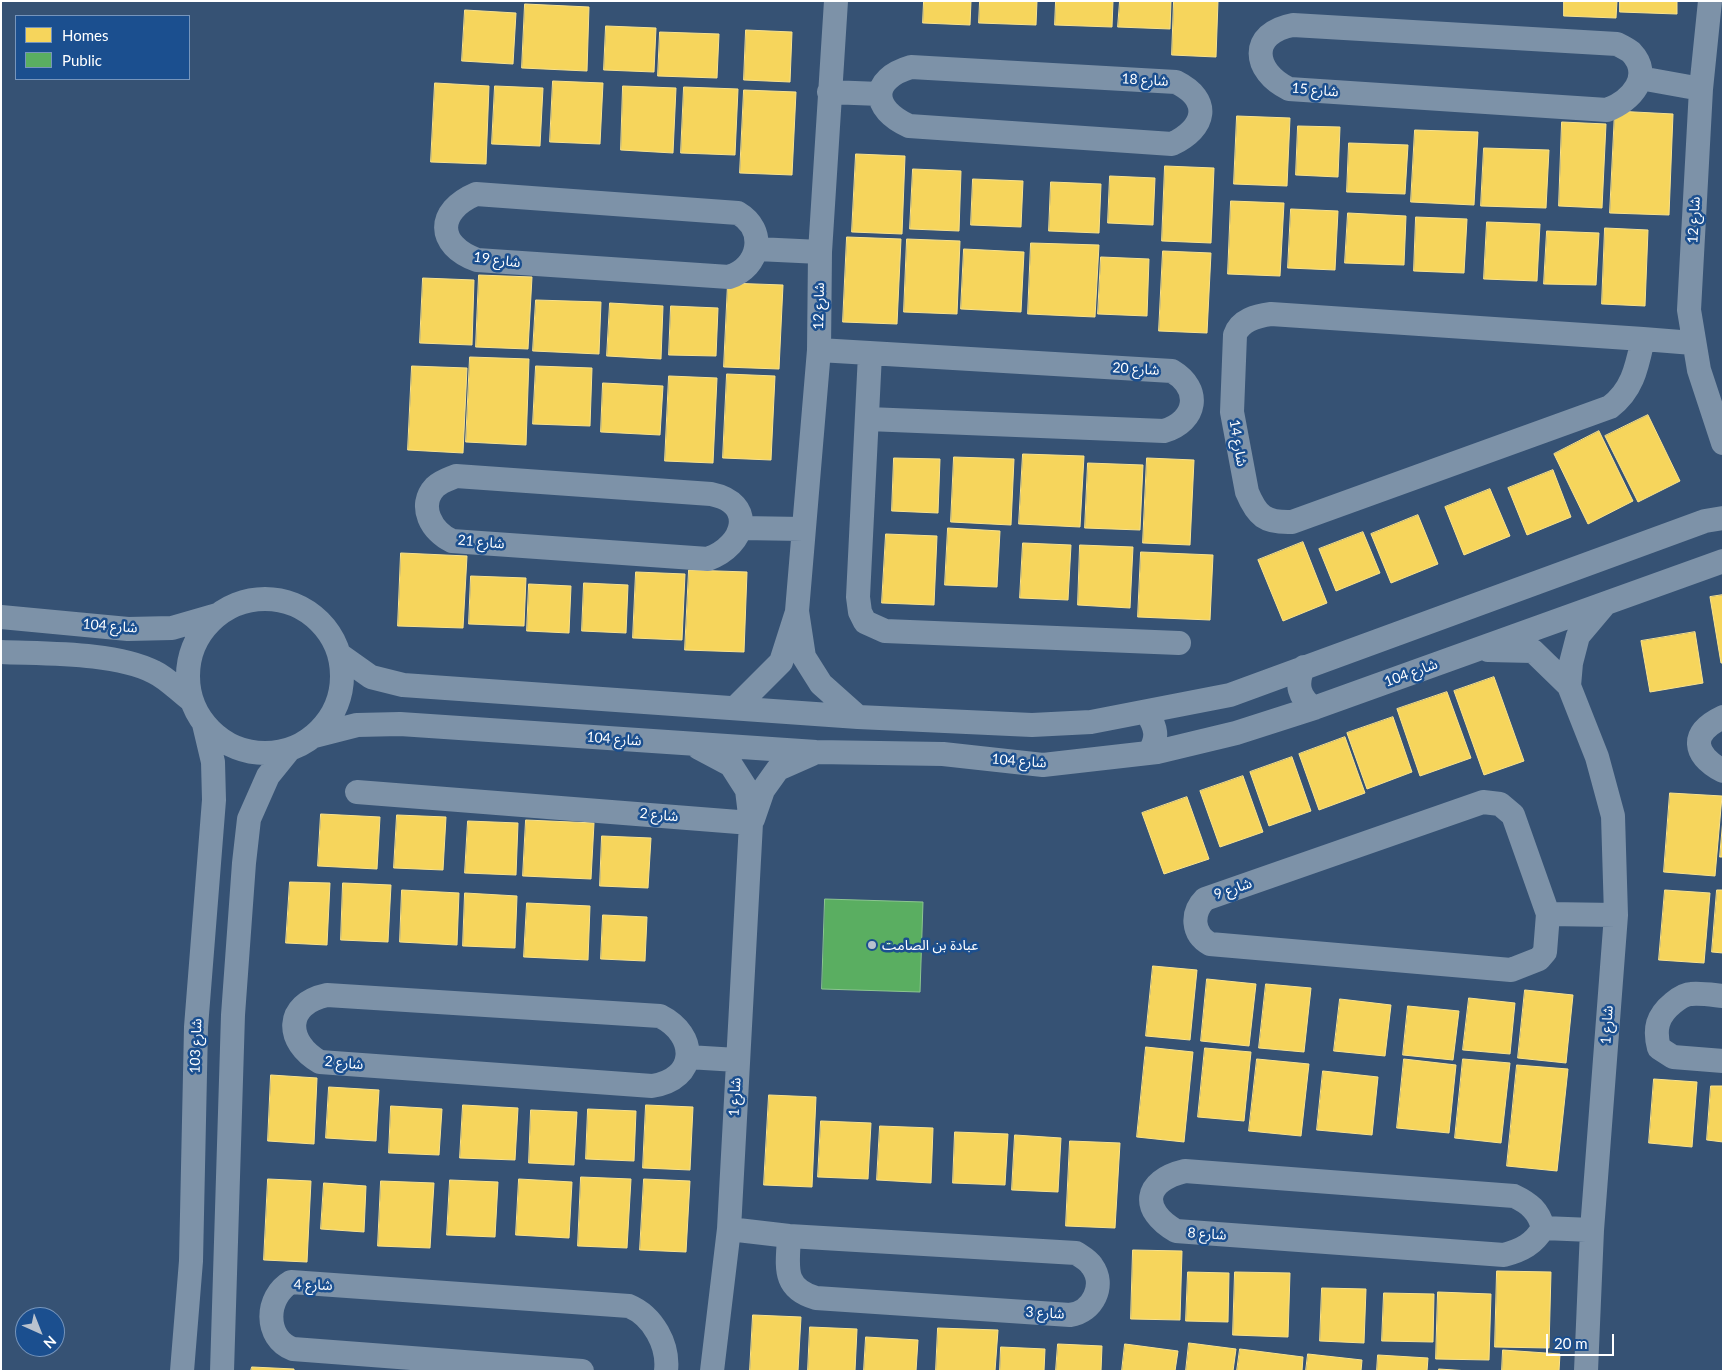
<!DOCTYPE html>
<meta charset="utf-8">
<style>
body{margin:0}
#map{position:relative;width:1724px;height:1372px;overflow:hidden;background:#365274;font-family:Lato,sans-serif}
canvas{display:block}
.frame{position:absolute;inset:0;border:2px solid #fff;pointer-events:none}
.legend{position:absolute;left:15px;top:15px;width:175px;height:65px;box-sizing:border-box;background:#1b4f8f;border:1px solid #7695bc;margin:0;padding:6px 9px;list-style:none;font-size:15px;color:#fff}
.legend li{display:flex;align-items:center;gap:10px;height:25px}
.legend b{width:25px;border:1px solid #7695bc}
.north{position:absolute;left:15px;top:1307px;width:50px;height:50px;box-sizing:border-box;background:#1b4f8f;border:1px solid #7695bc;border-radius:50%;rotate:136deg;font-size:14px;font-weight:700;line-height:20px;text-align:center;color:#fff}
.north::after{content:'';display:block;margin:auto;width:18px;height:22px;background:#b9c2ce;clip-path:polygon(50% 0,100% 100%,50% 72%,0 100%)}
.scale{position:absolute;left:1546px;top:1334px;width:68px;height:22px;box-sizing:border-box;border:2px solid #fff;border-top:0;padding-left:6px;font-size:15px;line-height:18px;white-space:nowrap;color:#fff;-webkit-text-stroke:4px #1b4f8f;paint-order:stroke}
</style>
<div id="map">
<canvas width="1724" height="1372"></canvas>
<div class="frame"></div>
<ul class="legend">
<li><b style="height:14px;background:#f6d55c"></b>Homes</li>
<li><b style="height:14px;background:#5aae61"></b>Public</li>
</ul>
<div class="north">N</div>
<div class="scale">20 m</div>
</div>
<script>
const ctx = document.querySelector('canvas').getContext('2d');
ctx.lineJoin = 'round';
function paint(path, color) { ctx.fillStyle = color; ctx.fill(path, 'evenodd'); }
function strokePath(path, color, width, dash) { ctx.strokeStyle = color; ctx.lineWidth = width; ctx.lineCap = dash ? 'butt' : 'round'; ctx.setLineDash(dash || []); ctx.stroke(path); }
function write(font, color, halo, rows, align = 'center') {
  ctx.font = font + ' Lato,"Noto Sans Arabic",sans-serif'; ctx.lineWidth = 5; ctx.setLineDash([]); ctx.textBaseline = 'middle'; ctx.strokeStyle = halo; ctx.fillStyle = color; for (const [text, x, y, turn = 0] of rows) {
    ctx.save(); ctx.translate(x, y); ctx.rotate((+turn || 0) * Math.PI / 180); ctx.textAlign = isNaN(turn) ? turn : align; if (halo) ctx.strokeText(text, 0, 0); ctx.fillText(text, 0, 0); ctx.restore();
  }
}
const homes = new Path2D(`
 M 924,1 L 971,1 L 970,25 L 923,23 Z
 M 980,1 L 1037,1 L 1036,25 L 979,23 Z
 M 1056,1 L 1113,1 L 1112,27 L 1055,25 Z
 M 1120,1 L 1171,1 L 1170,29 L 1118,27 Z
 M 1174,1 L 1218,1 L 1216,57 L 1172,55 Z
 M 1564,1 L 1617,1 L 1616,18 L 1564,16 Z
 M 1620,1 L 1677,1 L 1677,14 L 1620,12 Z
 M 525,4 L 589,7 L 587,71 L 522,68 Z
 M 465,10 L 516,13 L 513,64 L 462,61 Z
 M 606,26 L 656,28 L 654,72 L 604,70 Z
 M 746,30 L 792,32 L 790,82 L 744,80 Z
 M 660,32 L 719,34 L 717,78 L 658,76 Z
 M 553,81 L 603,83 L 600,144 L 550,142 Z
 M 435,83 L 489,86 L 486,164 L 431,162 Z
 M 495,86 L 543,88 L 540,146 L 492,144 Z
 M 623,86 L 676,88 L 673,153 L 621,150 Z
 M 684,87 L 738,89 L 735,155 L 681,153 Z
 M 744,90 L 796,92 L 792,175 L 740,173 Z
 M 1615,111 L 1673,114 L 1669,215 L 1610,213 Z
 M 1237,116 L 1290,118 L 1287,186 L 1234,184 Z
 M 1562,122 L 1606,124 L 1602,208 L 1559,206 Z
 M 1298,126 L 1340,127 L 1338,177 L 1296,175 Z
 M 1415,130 L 1478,132 L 1474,205 L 1411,202 Z
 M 1349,143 L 1408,145 L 1405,194 L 1347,192 Z
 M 1484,148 L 1549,150 L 1546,208 L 1481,206 Z
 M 856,154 L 905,156 L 902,234 L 852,232 Z
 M 1165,166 L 1214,168 L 1211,243 L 1162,241 Z
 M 913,169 L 961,171 L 959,231 L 910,229 Z
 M 1110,176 L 1155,178 L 1153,225 L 1108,223 Z
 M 973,179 L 1023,181 L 1021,227 L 971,225 Z
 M 1051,182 L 1101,184 L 1099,233 L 1049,231 Z
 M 1231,201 L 1284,203 L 1280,276 L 1228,274 Z
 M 1291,209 L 1338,211 L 1335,270 L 1288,268 Z
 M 1348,213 L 1406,216 L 1404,265 L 1345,263 Z
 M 1416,217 L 1467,219 L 1464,273 L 1414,271 Z
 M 1487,222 L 1540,224 L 1537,281 L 1484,279 Z
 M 1605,228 L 1648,230 L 1645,306 L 1602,304 Z
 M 1547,231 L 1599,233 L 1596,285 L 1544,284 Z
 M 847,237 L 901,239 L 897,324 L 843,322 Z
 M 907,239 L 960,241 L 957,314 L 904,312 Z
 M 1031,243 L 1099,245 L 1095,317 L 1028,314 Z
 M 964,249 L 1024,252 L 1021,312 L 961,309 Z
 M 1163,251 L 1211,253 L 1207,333 L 1159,331 Z
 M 1101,257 L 1149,259 L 1147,316 L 1098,314 Z
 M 479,275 L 532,277 L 528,349 L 476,347 Z
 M 423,278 L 474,280 L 472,345 L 420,343 Z
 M 728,283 L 783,285 L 779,369 L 724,367 Z
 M 536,300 L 601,302 L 599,354 L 533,351 Z
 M 610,303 L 663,306 L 661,359 L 607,356 Z
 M 671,306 L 718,308 L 716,356 L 669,355 Z
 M 470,357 L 529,359 L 526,445 L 466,442 Z
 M 412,366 L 467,368 L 463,453 L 408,450 Z
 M 536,366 L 592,368 L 590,426 L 533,424 Z
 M 727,374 L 775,376 L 771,460 L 723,458 Z
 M 669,376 L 717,378 L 713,463 L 665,461 Z
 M 603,383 L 663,386 L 660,435 L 601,432 Z
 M 1648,415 L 1680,481 L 1638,502 L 1605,436 Z
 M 1599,431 L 1633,501 L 1588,524 L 1554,454 Z
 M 1023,454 L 1084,456 L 1080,527 L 1019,524 Z
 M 954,457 L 1014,459 L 1011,525 L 951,522 Z
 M 894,458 L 940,459 L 938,513 L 892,511 Z
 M 1147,458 L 1194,460 L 1190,545 L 1143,543 Z
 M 1088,463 L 1143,465 L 1140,530 L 1085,528 Z
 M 1553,470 L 1571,517 L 1527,535 L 1508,488 Z
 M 1490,489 L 1510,536 L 1464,555 L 1445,507 Z
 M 1418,515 L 1438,564 L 1391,583 L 1371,534 Z
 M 948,528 L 1000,531 L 997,587 L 945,585 Z
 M 1363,532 L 1380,573 L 1336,591 L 1319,549 Z
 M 886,534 L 937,536 L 934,605 L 882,603 Z
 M 1303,542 L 1327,603 L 1283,621 L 1258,560 Z
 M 1023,543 L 1071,545 L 1068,600 L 1020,598 Z
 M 1080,545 L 1133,547 L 1130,608 L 1078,605 Z
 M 1141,552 L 1213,555 L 1210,620 L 1138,617 Z
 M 401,553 L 467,556 L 463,628 L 398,626 Z
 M 689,570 L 747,572 L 744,652 L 685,650 Z
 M 636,572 L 685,574 L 682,640 L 633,638 Z
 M 471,576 L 526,578 L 524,626 L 469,624 Z
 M 584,583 L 628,585 L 626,633 L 582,631 Z
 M 529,584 L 571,586 L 569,633 L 527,631 Z
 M 1723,595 L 1723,663 L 1721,663 L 1710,597 Z
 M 1695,632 L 1703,683 L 1650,692 L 1641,641 Z
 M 1494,677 L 1524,761 L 1484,775 L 1454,691 Z
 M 1447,692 L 1471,758 L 1420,776 L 1397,709 Z
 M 1393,717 L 1412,772 L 1367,789 L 1347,733 Z
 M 1345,737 L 1365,793 L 1319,810 L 1299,754 Z
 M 1292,757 L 1311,811 L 1269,826 L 1250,772 Z
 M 1243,776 L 1263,832 L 1220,847 L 1200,791 Z
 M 1670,793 L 1722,796 L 1715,876 L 1664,872 Z
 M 1187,797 L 1209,859 L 1164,874 L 1142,813 Z
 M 321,814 L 380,817 L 377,869 L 318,866 Z
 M 397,815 L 446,817 L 443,870 L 394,868 Z
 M 1723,819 L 1723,857 L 1720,857 Z
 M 526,820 L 594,823 L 591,879 L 523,876 Z
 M 468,821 L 518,823 L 516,875 L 465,873 Z
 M 602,836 L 651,838 L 648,888 L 600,886 Z
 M 290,882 L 330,883 L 327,945 L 286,943 Z
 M 343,883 L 391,885 L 388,942 L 341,940 Z
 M 402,890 L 459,893 L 457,945 L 400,942 Z
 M 1665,890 L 1710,893 L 1704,963 L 1659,960 Z
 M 1717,890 L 1723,890 L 1723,953 L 1712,952 Z
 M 465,893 L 517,896 L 515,948 L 463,946 Z
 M 527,903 L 590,906 L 588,960 L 524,957 Z
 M 603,915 L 647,917 L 645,961 L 601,959 Z
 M 1153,966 L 1197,970 L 1190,1040 L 1146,1036 Z
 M 1207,979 L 1256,984 L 1249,1046 L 1201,1041 Z
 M 1266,984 L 1311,988 L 1304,1052 L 1259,1048 Z
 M 1525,990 L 1573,995 L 1566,1063 L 1518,1058 Z
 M 1469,998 L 1515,1003 L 1510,1054 L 1463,1050 Z
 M 1340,999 L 1391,1005 L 1385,1056 L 1334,1051 Z
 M 1408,1006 L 1459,1011 L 1453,1060 L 1403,1055 Z
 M 1146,1047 L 1193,1052 L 1184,1142 L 1137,1137 Z
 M 1205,1048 L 1251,1052 L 1244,1121 L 1198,1117 Z
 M 1257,1059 L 1309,1064 L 1301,1136 L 1249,1131 Z
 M 1404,1059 L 1456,1065 L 1449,1133 L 1397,1128 Z
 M 1463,1059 L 1510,1063 L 1501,1143 L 1455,1138 Z
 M 1517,1065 L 1568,1069 L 1557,1171 L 1507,1166 Z
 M 1323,1071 L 1378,1077 L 1372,1135 L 1317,1130 Z
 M 271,1075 L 317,1078 L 314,1144 L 268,1141 Z
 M 1654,1079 L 1697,1082 L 1692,1147 L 1649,1143 Z
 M 1711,1086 L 1723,1086 L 1723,1142 L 1707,1140 Z
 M 329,1087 L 379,1090 L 376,1141 L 326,1138 Z
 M 769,1095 L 816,1097 L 812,1187 L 764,1185 Z
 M 463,1105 L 518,1108 L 515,1160 L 460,1158 Z
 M 646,1105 L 693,1107 L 690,1170 L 643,1168 Z
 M 391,1106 L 442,1109 L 439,1155 L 389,1153 Z
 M 588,1109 L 636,1111 L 634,1161 L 586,1159 Z
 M 531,1110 L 577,1112 L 574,1165 L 529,1163 Z
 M 821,1121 L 871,1123 L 868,1179 L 818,1177 Z
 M 880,1126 L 933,1128 L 931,1183 L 877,1180 Z
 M 955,1132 L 1008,1134 L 1005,1185 L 953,1183 Z
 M 1015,1135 L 1061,1138 L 1058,1192 L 1012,1190 Z
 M 1070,1141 L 1120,1143 L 1115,1228 L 1066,1226 Z
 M 581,1177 L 631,1179 L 627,1248 L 578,1246 Z
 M 268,1179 L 311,1181 L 307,1262 L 264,1260 Z
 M 519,1179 L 572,1182 L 569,1238 L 516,1235 Z
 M 644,1179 L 690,1181 L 686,1252 L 640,1250 Z
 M 450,1180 L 498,1182 L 495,1237 L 447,1235 Z
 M 381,1181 L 434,1183 L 430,1248 L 378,1246 Z
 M 324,1183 L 366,1186 L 364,1232 L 321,1229 Z
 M 1133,1250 L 1182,1251 L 1180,1320 L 1131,1319 Z
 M 1497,1271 L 1551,1272 L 1549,1348 L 1495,1347 Z
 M 1188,1272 L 1229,1273 L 1228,1322 L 1186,1321 Z
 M 1235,1272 L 1290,1273 L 1288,1337 L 1233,1335 Z
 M 1322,1288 L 1366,1289 L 1364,1343 L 1320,1341 Z
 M 1438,1292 L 1491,1294 L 1489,1360 L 1436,1359 Z
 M 1384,1293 L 1434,1294 L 1433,1342 L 1382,1341 Z
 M 753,1315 L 801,1317 L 798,1371 L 750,1371 Z
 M 810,1327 L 857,1329 L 855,1371 L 808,1371 Z
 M 938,1328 L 998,1330 L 995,1371 L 936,1371 Z
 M 866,1337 L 918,1340 L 916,1371 L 864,1371 Z
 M 1189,1343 L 1236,1349 L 1233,1371 L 1186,1371 Z
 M 1058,1344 L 1102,1346 L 1101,1371 L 1056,1371 Z
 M 1125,1344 L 1178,1351 L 1175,1371 L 1122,1371 Z
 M 1001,1347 L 1045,1349 L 1044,1371 L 1000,1371 Z
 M 1240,1349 L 1303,1357 L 1302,1371 L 1237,1371 Z
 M 1503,1350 L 1560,1354 L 1559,1371 L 1502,1371 Z
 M 1308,1354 L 1362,1360 L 1361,1371 L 1306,1371 Z
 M 1378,1355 L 1428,1358 L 1427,1371 L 1377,1371 Z
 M 252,1367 L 294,1369 L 294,1371 L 251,1371 Z
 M 1439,1369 L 1469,1371 L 1439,1371 Z`);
paint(homes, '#f6d55c');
strokePath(homes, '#f9e28d', 1);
const public = new Path2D(`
 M 825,899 L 923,902 L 920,992 L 822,989 Z`);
paint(public, '#5aae61');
strokePath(public, '#8cc690', 1);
strokePath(new Path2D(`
 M 836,1 L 820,252 L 819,350 L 797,611 L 804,657 L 821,684 L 858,717
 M 1710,1 L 1701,89 L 1689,310 L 1699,370 L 1723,443
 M 1293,25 L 1617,44 C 1621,46 1627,49 1631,52 C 1654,76 1631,101 1607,110 L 1289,89 C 1252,71 1249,33 1293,25 Z
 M 911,67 L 1176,82 C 1212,100 1206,128 1172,144 L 909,126 C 871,109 870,79 911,67 Z
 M 1640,78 L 1701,89
 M 829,92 L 880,94
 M 476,194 L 738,213 C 767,230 760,267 729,277 L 477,260 C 436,245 436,211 476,194 Z
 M 757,249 L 820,252
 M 1643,339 C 1637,366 1633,390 1610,407 L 1292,522 C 1265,523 1257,516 1247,492 L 1232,412 L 1235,335 C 1240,320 1256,316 1271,314 L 1643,339 L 1693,343
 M 819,350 L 1172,371 C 1202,389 1197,421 1164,431 L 868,419
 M 870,354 L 858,597 L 860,612 L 865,622 L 885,631 L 1179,643
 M 456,476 L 711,494 C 756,503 746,545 708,559 L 452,541 C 432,532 417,506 435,487 C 441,481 449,479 456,476 Z
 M 741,528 L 803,529
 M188 676a77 77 0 1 1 154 0a77 77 0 1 1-154 0Z
 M 1,617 L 128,629 L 172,628 L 217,615
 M 1488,650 L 1533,651 L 1569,686 L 1597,757 L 1613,816 L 1616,915 L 1592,1230 L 1586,1371
 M 1,652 C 45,654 115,652 154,672 C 167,678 179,691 191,700
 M 340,655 L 371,677 L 403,685 L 858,717 L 1032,725 L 1091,722 L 1230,695 L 1705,521 L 1723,518
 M 1304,667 C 1295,684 1299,698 1314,708
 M 1569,686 L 1571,663 L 1578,636 L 1605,604
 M 735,708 L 781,662 L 796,615
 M 1147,713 C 1156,727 1159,738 1149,752
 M 1723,717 C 1689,733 1693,755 1723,771
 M 314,736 L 357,725 L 400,724 L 816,752 L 943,754 L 1043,765 L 1157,752 L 1236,733 L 1314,708 L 1723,561
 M 699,748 L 731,765 L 747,790 L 751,823 L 729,1229 L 712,1371
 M 357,792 L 751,823
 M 1483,802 L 1500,804 L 1513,815 L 1548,914 L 1545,952 L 1539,959 L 1511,970 L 1210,944 C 1192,934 1191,913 1205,899 Z
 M 753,819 L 763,790 L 778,769 L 812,754
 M 1548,914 L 1616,915
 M 327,995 L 660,1016 C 698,1035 698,1079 652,1086 L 320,1062 C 285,1042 284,1004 327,995 Z
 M 1723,996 C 1713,995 1701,993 1691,994 C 1685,994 1678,999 1673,1003 C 1657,1016 1654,1029 1659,1048 L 1673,1057 L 1723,1061
 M 688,1057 L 737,1060
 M 1185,1171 L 1514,1196 C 1529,1203 1539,1211 1543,1228 C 1534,1244 1522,1250 1504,1255 L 1176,1231 C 1140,1210 1143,1181 1185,1171 Z
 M 1543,1228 L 1592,1230
 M 729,1229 L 789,1236 L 1076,1253 C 1082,1257 1088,1260 1092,1266 C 1106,1285 1093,1312 1070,1315 L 816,1298 C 781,1288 788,1265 789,1236
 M 182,1371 L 191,1261 L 196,1027 L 214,800 L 213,762 L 204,724
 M 222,1371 L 233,1015 L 244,863 L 249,819 L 268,776 L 289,750
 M 582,1371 L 293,1349 C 264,1338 265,1297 291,1282 L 629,1306 C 653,1316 669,1345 666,1371`), '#7d92a8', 24);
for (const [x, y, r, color] of [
 [872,945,5,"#b9c2ce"]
]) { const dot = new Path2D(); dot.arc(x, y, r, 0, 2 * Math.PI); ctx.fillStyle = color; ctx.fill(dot); strokePath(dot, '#1b4f8f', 2); }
write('14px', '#fff', '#1b4f8f', [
 ["شارع 18",1145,80,3],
 ["شارع 15",1315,90,5],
 ["شارع 12",1694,220,-87],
 ["شارع 19",497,260,7],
 ["شارع 12",819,306,-89],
 ["شارع 20",1136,369,3],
 ["شارع 14",1238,443,80],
 ["شارع 21",481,542,5],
 ["شارع 104",110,626,4],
 ["شارع 104",1411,673,-20],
 ["شارع 104",614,739,4],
 ["شارع 104",1019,761,4],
 ["شارع 2",659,815,5],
 ["شارع 9",1233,889,-19],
 ["شارع 1",1607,1025,-86],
 ["شارع 103",196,1046,-88],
 ["شارع 2",344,1063,5],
 ["شارع 1",735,1097,-87],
 ["شارع 8",1207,1234,4],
 ["شارع 4",313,1285,1],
 ["شارع 3",1045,1313,3]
]);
write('14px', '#fff', '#1b4f8f', [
 ["عبادة بن الصامت",882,945]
], 'left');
</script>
